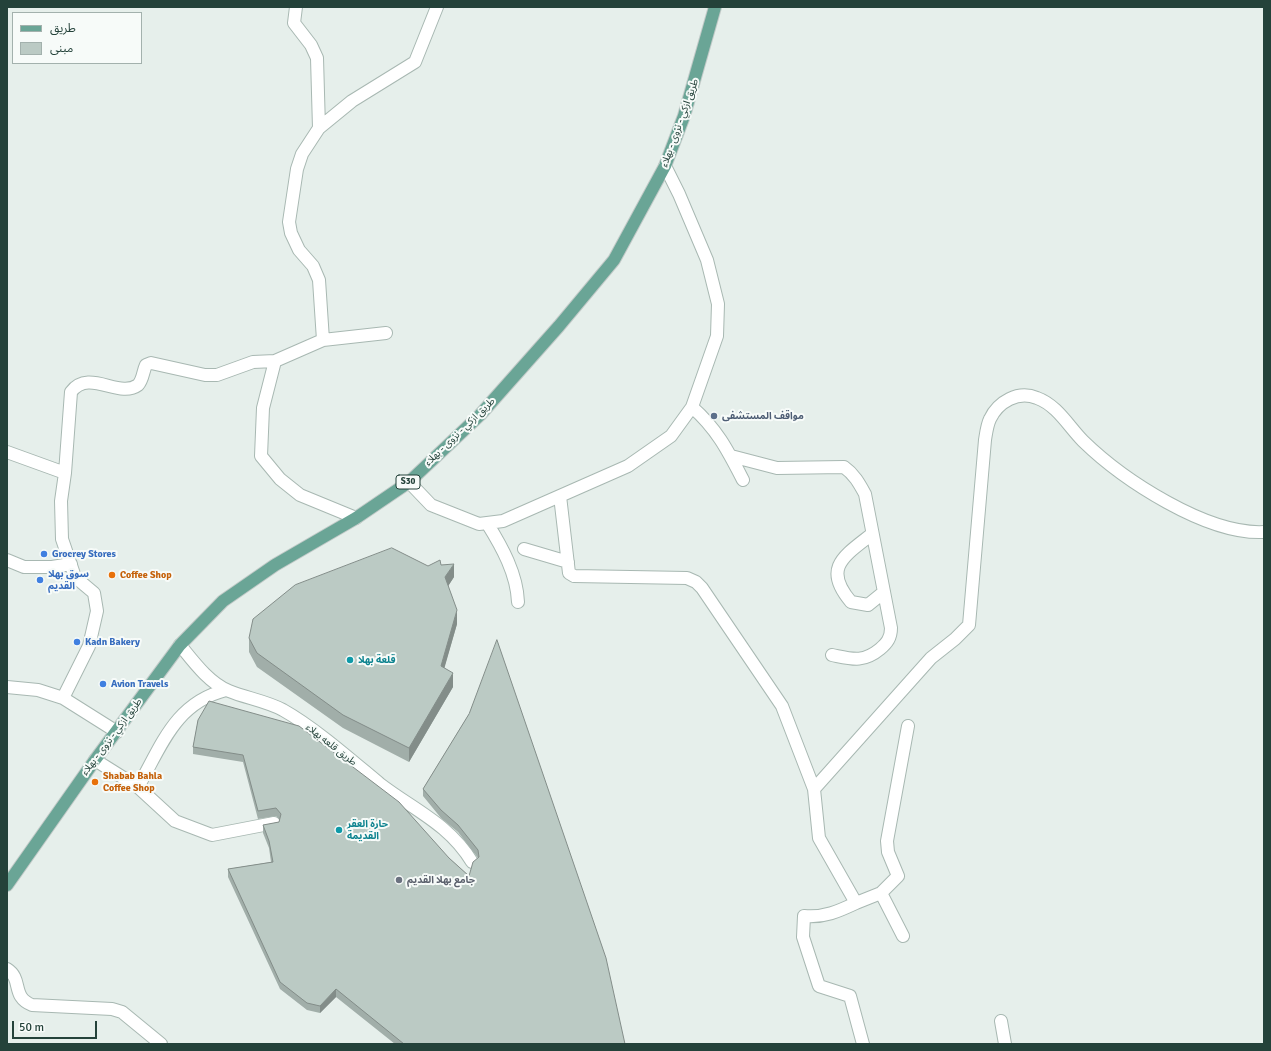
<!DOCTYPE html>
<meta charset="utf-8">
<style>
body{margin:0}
#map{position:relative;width:1271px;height:1051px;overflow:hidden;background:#e6efeb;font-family:Signika,"Noto Sans Arabic",sans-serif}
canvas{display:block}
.frame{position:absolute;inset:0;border:8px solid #24423a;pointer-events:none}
.legend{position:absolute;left:12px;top:12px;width:130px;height:52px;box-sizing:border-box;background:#f7fbf9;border:1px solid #a3b1ad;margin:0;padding:5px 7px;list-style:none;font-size:12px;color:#24423a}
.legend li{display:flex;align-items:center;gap:8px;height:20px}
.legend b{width:20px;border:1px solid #a3b1ad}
.scale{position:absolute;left:12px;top:1021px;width:85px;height:18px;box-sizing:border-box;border:2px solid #24423a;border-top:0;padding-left:5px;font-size:12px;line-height:14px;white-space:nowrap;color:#24423a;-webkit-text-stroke:3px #f7fbf9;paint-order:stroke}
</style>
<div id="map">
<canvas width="1271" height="1051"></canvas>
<div class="frame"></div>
<ul class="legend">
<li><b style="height:5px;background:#6aa596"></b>طريق</li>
<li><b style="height:11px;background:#bbcac4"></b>مبنى</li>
</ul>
<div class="scale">50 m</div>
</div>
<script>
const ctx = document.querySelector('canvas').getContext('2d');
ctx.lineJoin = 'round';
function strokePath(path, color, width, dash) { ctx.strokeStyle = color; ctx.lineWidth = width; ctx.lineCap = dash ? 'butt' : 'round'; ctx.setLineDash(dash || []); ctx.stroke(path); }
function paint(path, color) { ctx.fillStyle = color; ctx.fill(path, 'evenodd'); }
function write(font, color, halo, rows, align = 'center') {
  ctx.font = font + ' Signika,"Noto Sans Arabic",sans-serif'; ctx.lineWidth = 4; ctx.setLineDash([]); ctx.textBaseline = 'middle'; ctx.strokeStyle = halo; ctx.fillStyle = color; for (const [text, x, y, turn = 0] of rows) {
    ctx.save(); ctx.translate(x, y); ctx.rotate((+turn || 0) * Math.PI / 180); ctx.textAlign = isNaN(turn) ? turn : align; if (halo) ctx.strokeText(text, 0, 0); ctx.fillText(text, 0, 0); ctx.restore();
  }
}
const minor = new Path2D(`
 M 296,7 L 294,23 L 311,45 L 317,58 L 319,128 L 302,154 L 297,169 L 289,222 L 291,233 L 299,250 L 313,266 L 319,280 L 323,340 L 275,361 L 263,408 L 261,456 L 280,479 L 300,495 L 356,518
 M 319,128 L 352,101 L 415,62 L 437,7
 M 323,340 L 386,333
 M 692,407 C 717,429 728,451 743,480
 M 7,452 L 65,473
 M 731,456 L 777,468 L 844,467 C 854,474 859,483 865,494 L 891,628 C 891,638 887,643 880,649 C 863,663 852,659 832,655
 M 409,482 L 431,505 L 479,524 L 503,521 L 628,466 L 671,436 L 692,407 L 717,336 L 718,304 L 707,260 L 679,194 L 665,166
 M 560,496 L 569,573 L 574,576 L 687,578 L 696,582 L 702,588 L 782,706 L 814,789 L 819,838 L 856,903 L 881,893 L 903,936
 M 487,523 C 502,547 517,574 518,602
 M 872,534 C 844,556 822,568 851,602 L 868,605 L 884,592
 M 524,549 L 568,562
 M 7,560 L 24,567 L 52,567 L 71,564
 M 180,645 C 193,661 209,683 229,691 C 246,698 266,701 283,710 C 315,728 351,760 380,784 C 414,810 449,824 472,862
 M 7,687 L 38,690 L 63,698 L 117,732
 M 63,698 L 89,646 L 97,611 L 94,593 L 75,577 L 62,539 L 61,501 L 65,473 L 71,392 C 89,368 119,399 138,385 C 143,380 143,371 146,365 L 151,363 L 205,375 L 217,375 L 253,362 L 275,361
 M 95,760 L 138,787 L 175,821 L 212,835 L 274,823
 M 138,787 C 162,745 175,703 226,690
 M 814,789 L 931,658 L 955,639 L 969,625 L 985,440 C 986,434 987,425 990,419 C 998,402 1018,390 1037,398 C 1057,405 1069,427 1083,441 C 1123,480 1207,535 1264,532
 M 881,893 L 898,876 L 888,852 L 887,841 L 908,726
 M 856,903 C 839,911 824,918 804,916 L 803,937 L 819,986 L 850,996 L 863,1044
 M 7,969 C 23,979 11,997 32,1005 L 112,1009 L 122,1012 L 161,1044
 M 1001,1021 L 1005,1044`);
const major = new Path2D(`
 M 7,885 L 95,760 L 180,645 L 223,601 L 275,565 L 356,518 L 409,482 L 480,415 L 559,326 L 614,260 L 665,166 L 684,116 L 715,7`);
strokePath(minor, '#a8b8b2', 14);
strokePath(major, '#c2cac8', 14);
strokePath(minor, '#fff', 12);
strokePath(major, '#6aa596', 12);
paint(new Path2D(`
 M 441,565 L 454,577 L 448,586 L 457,624 L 444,668 L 453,687 L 409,762 L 343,728 L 257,667 L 249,652 L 249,638 L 428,566 Z
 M 469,714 L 625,1044 L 395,1044 L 336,997 L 320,1013 L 307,1010 L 280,989 L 228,877 L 228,869 L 271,862 L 269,848 L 263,833 L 263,825 L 279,822 L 279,819 L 276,816 L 258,819 L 243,762 L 193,754 L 193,747 L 198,720 L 449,858 L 469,876 L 478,858 L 458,832 L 441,818 L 423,796 L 423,789 Z`), '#a1aea9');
paint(new Path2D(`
 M 454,564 L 454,577 L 445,591 L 445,577 Z
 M 457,610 L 457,624 L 441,680 L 441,666 Z
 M 453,673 L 453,687 L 409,762 L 409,748 Z
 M 336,989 L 336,997 L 320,1013 L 320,1006 Z`), '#838d89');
const building = new Path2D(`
 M 392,548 L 428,566 L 440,560 L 441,565 L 454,564 L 445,577 L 457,610 L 441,666 L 453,673 L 409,748 L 343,715 L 257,653 L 249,638 L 253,619 L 295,585 Z
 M 497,640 L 606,958 L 625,1044 L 404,1044 L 336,989 L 320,1006 L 307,1003 L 280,982 L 228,869 L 273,862 L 269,841 L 263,825 L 279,822 L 281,814 L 276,808 L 258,811 L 243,755 L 193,747 L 198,720 L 209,701 L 299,726 L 399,802 L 449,858 L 469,876 L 473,862 L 479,857 L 478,850 L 458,825 L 441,810 L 423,789 L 469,714 Z`);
paint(building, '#bbcac4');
strokePath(building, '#838d89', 1);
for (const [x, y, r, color] of [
 [714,416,4,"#5c6f8a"],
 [44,554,4,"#3f7fe0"],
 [112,575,4,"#e8710a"],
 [40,580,4,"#3f7fe0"],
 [77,642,4,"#3f7fe0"],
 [350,660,4,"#0f9aa8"],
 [103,684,4,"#3f7fe0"],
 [95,782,4,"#e8710a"],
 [339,830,4,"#0f9aa8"],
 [399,880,4,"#6b7280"]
]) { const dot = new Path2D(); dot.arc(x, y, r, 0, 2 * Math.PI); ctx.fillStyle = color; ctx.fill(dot); strokePath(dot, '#f7fbf9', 1.5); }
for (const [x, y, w] of [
 [408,482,24]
]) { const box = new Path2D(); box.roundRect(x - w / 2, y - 7, w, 14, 3); ctx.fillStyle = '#f7fbf9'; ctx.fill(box); strokePath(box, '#24423a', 1); }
write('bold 9px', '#24423a', null, [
 ["S30",408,482]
]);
write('10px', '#24423a', '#f7fbf9', [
 ["طريق ازكي - نزوى - بهلاء",680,123,-70],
 ["طريق ازكي - نزوى - بهلاء",460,432,-44],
 ["طريق ازكي - نزوى - بهلاء",112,737,-53],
 ["طريق قلعه بهلاء",331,745,38]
]);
write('bold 10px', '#4e5e75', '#f7fbf9', [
 ["مواقف المستشفى",722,416]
], 'left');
write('bold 10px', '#366cbe', '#f7fbf9', [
 ["Grocrey Stores",52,554],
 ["سوق بهلا",48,574],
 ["القديم",48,586],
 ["Kadn Bakery",85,642],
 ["Avion Travels",111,684]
], 'left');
write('bold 10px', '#c56008', '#f7fbf9', [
 ["Coffee Shop",120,575],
 ["Shabab Bahla",103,776],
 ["Coffee Shop",103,788]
], 'left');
write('bold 10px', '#0d838f', '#f7fbf9', [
 ["قلعة بهلا",358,660],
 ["حارة العقر",347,824],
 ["القديمة",347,836]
], 'left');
write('bold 10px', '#5b616d', '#f7fbf9', [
 ["جامع بهلا القديم",407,880]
], 'left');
</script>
